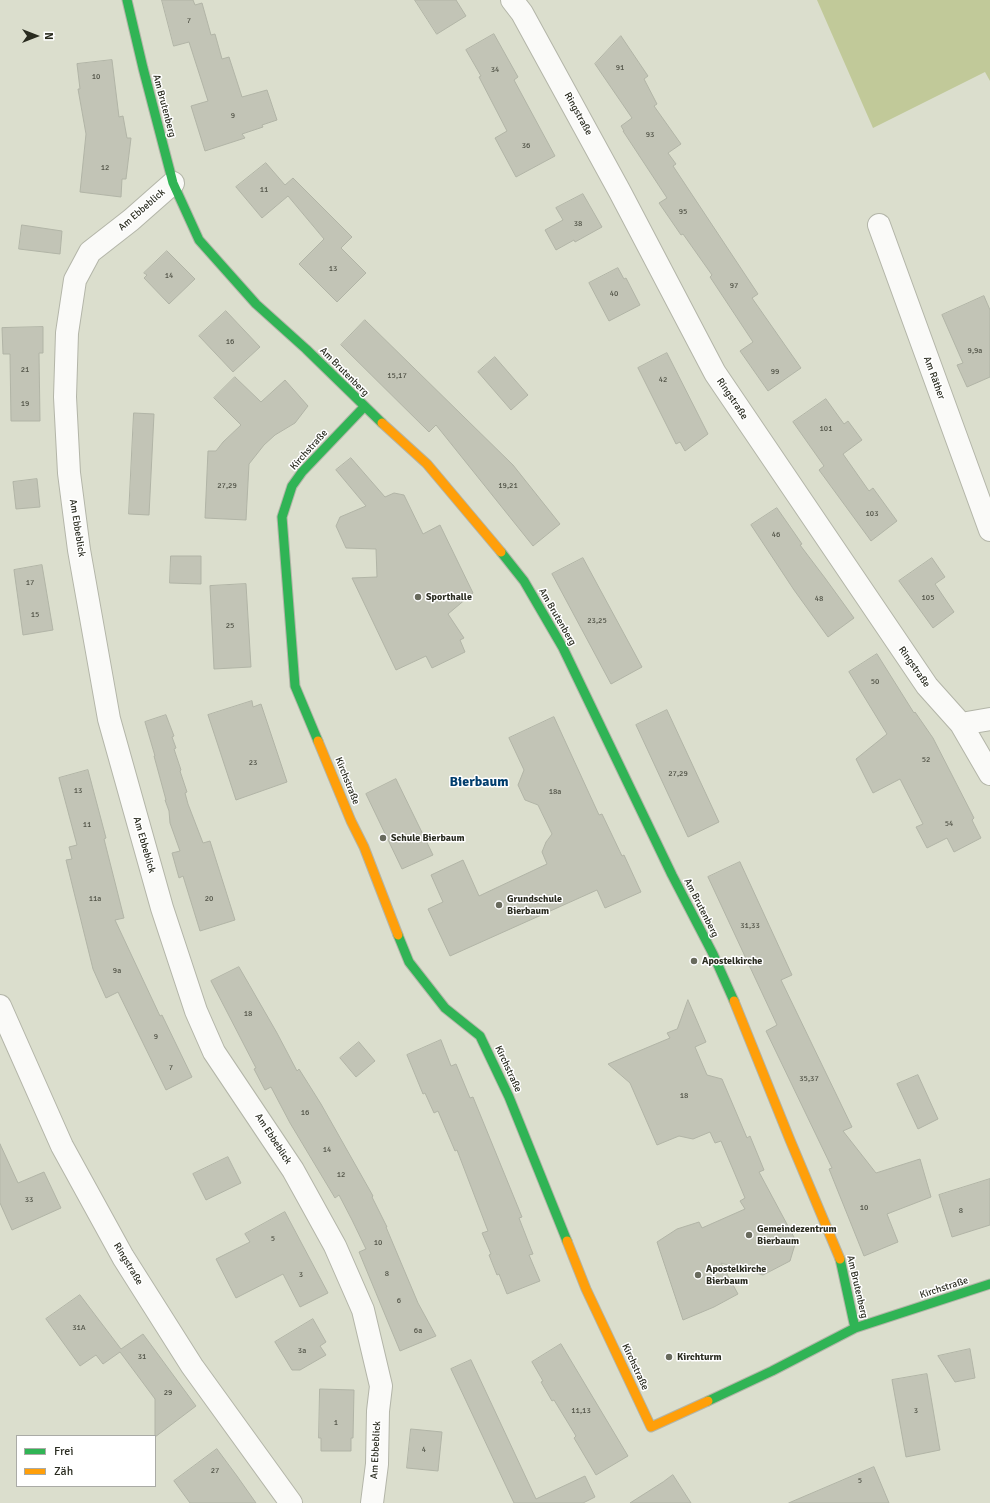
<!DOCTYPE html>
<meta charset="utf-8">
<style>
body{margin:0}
#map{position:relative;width:990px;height:1503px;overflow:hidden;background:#dbdecd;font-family:Signika,sans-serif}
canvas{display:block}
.legend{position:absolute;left:16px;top:1435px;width:140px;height:52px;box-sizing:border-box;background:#fff;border:1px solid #aaaba6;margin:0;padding:5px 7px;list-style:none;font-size:12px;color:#2a2c20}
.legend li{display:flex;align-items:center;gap:8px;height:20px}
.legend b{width:20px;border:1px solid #aaaba6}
.north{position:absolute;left:16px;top:16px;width:40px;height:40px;-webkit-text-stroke:3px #fff;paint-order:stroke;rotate:90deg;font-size:11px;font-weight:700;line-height:16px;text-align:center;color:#2a2c20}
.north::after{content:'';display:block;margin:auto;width:14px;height:18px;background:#2a2c20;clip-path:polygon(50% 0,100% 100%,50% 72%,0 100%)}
</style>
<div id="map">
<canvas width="990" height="1503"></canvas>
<ul class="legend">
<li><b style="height:5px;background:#30b455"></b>Frei</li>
<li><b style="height:5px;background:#ff9f0a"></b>Zäh</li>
</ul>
<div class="north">N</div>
</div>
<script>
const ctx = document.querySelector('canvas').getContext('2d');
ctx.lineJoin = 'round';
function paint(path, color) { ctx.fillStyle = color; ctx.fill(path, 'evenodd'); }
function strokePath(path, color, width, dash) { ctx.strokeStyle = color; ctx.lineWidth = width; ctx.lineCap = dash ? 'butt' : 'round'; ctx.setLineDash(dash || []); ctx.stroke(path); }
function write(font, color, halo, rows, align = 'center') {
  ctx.font = font + ' Signika,sans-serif'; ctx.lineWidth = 3; ctx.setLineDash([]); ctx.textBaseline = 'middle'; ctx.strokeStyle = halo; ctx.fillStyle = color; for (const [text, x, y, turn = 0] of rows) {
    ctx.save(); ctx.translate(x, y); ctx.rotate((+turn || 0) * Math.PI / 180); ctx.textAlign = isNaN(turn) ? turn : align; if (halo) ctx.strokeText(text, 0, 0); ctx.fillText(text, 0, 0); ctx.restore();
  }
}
paint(new Path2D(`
 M 817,0 L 990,0 L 990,81 L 985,72 L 873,128 Z`), '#c1c999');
const building = new Path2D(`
 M 162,0 L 193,0 L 195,5 L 202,3 L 211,35 L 215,34 L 222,59 L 229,57 L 242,97 L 267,90 L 277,120 L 262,125 L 263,127 L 242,134 L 245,138 L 205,151 L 191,106 L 208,101 L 189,42 L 174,46 Z
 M 415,0 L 456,0 L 466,16 L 437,34 Z
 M 494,34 L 518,77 L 514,80 L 555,156 L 516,177 L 495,138 L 507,131 L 479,77 L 481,76 L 466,50 Z
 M 621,36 L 648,76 L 644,79 L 657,104 L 654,106 L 681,144 L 668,153 L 676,164 L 673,166 L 758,294 L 752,298 L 801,368 L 768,391 L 740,351 L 753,342 L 710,277 L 712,275 L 683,234 L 681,235 L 659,203 L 667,198 L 623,131 L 624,131 L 621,126 L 632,118 L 595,64 Z
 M 112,60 L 119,117 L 123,116 L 127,138 L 131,138 L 126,179 L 122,179 L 121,197 L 80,192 L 86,134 L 78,89 L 80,89 L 77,64 Z
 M 266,163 L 285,185 L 293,178 L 352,237 L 341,248 L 366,273 L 337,302 L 299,264 L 324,239 L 288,196 L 262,218 L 236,187 Z
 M 583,194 L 602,227 L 575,242 L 574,240 L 556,250 L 545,230 L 563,220 L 556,208 Z
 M 22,225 L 62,231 L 60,254 L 19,249 Z
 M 167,251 L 195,279 L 169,304 L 144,278 L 147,275 L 144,273 Z
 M 618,268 L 624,279 L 626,278 L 640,305 L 609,321 L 589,283 Z
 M 984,296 L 990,310 L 990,377 L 967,387 L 957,365 L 963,363 L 942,315 Z
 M 226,311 L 260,347 L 233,372 L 199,336 Z
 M 365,320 L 513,465 L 560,524 L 533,546 L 436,425 L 429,432 L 341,345 Z
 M 43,327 L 43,353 L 39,353 L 40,421 L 11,421 L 10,354 L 3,354 L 2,328 Z
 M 667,353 L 708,434 L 685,451 L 680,442 L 676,444 L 638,368 Z
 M 495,357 L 528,395 L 511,410 L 478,372 Z
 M 235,377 L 261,402 L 285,380 L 308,406 L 295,423 L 275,435 L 264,445 L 249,464 L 246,520 L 205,518 L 208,451 L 216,451 L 223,442 L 241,425 L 214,398 Z
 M 826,399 L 844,424 L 848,421 L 862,440 L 843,454 L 869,491 L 873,488 L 897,521 L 871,541 L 819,470 L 824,466 L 793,422 Z
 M 134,413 L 154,414 L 149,515 L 129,514 Z
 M 351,458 L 385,497 L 394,493 L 404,495 L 423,534 L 440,525 L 473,593 L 448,614 L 464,638 L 460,640 L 465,652 L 432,668 L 426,656 L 396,670 L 352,578 L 377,577 L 376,549 L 346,548 L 336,526 L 340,517 L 366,506 L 336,470 Z
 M 37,479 L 40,507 L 16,509 L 13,482 Z
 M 777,508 L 802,544 L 800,545 L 825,578 L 854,618 L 828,637 L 794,590 L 751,525 Z
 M 171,556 L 201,556 L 201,584 L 170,583 Z
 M 583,558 L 642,667 L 611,684 L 552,574 Z
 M 932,558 L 945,577 L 935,584 L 954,612 L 933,628 L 899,581 Z
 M 42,565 L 53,630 L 23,635 L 14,570 Z
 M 246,584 L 251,667 L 214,669 L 210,586 Z
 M 877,654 L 914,713 L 915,712 L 933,738 L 974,818 L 972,820 L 981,838 L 954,852 L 947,838 L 927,848 L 916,827 L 923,824 L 900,779 L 873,793 L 856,759 L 887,734 L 849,672 Z
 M 252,701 L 253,707 L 261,704 L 287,782 L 236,800 L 208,715 Z
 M 667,710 L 719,822 L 688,837 L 636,725 Z
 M 166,715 L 174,736 L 172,737 L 176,748 L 174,749 L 181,770 L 180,771 L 187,792 L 185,793 L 188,804 L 203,843 L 210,841 L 235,920 L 200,931 L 183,876 L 179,878 L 172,853 L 180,851 L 170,823 L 169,811 L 165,800 L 166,800 L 154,756 L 155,756 L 145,722 Z
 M 554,717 L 599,815 L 602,814 L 622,856 L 624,855 L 641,892 L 605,908 L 597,890 L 450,956 L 428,909 L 443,902 L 431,875 L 463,860 L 479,896 L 547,864 L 542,852 L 546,842 L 552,834 L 538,805 L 525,800 L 518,785 L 524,770 L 509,738 Z
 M 88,770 L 106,838 L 104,839 L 124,918 L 115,920 L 160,1016 L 162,1015 L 192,1077 L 166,1090 L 118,992 L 106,998 L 93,969 L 66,860 L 72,859 L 69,847 L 77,845 L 59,778 Z
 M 396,779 L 433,855 L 402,869 L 366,794 Z
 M 740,862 L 792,975 L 781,980 L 852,1127 L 843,1131 L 876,1173 L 920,1159 L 931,1197 L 887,1214 L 898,1242 L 864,1256 L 829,1169 L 832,1168 L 766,1031 L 777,1025 L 708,877 Z
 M 239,967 L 277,1033 L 297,1071 L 299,1069 L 321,1104 L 373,1196 L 372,1197 L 387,1227 L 386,1227 L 418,1303 L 436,1336 L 400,1351 L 359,1252 L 366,1249 L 352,1220 L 339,1195 L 335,1198 L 290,1123 L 271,1087 L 265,1090 L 254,1069 L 256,1068 L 211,981 Z
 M 688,1000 L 706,1042 L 695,1047 L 707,1075 L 722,1079 L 747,1138 L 750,1136 L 764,1170 L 759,1172 L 796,1241 L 790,1261 L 763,1275 L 721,1263 L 738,1294 L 714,1307 L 683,1320 L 657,1242 L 677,1229 L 699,1222 L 702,1228 L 745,1209 L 740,1201 L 745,1198 L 721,1141 L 715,1143 L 710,1132 L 693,1139 L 679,1136 L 657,1145 L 630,1083 L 608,1064 L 670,1038 L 667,1033 L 677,1029 Z
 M 441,1040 L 451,1066 L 456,1064 L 470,1098 L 473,1097 L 522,1217 L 519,1218 L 533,1254 L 529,1255 L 540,1281 L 507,1294 L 499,1274 L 497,1275 L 489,1255 L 491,1254 L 482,1233 L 488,1231 L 457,1150 L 455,1151 L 438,1111 L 434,1113 L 425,1093 L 423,1094 L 407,1055 Z
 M 359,1042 L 375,1061 L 356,1077 L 340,1058 Z
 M 918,1075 L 938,1119 L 918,1129 L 897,1084 Z
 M 0,1144 L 18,1183 L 44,1172 L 61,1208 L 12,1230 L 0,1203 Z
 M 228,1157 L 241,1183 L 206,1200 L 193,1174 Z
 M 990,1179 L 990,1225 L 952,1237 L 939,1195 Z
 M 285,1212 L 328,1293 L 300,1307 L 283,1274 L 236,1298 L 216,1259 L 250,1242 L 245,1234 Z
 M 80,1295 L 121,1349 L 143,1334 L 196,1406 L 155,1437 L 155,1399 L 120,1352 L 103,1364 L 96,1355 L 80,1366 L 46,1319 Z
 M 313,1319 L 326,1342 L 320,1346 L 326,1355 L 300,1370 L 292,1370 L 275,1342 Z
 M 561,1344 L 628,1456 L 596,1475 L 574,1438 L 576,1436 L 554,1400 L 552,1401 L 541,1382 L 543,1381 L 532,1362 Z
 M 970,1349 L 975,1378 L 955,1382 L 938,1356 Z
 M 471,1360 L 536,1499 L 585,1476 L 595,1497 L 583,1503 L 514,1503 L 451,1369 Z
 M 927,1374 L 940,1450 L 906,1457 L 892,1380 Z
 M 320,1389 L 354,1390 L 353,1438 L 351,1438 L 351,1451 L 321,1451 L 321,1438 L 319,1438 Z
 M 411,1429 L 442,1432 L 438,1471 L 407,1468 Z
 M 217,1449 L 237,1476 L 256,1503 L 190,1503 L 174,1481 Z
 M 874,1467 L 889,1503 L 789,1503 Z
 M 673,1475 L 691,1503 L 630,1503 L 663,1482 Z`);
paint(building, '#c2c4b6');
strokePath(building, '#b1b4a6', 1);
const street = new Path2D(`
 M 512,0 L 522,13 L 620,192 L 715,373 L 927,686 L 961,724 L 990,774
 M 173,183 L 131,220 L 90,252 L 75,280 L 67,333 L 65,397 L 69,473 L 79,550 L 109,719 L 162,908 L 196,1011 L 214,1052 L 293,1170 L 335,1246 L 363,1310 L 381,1386 L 378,1411 L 377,1464 L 372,1503
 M 879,225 L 990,530
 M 961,724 L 990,719
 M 0,1006 L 62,1146 L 123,1257 L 192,1366 L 291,1503`);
const fast = new Path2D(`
 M 127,0 L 143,68 L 173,183 L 199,240 L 256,304 L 306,349 L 382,423
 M 501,552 L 524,581 L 563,648 L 672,875 L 713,954 L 734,1001
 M 318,741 L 295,686 L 282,517 L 292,486 L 302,472 L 364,407
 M 398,935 L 409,962 L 445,1008 L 480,1036 L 509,1097 L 567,1241
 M 840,1259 L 855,1328
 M 708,1401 L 772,1371 L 855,1328 L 990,1284`);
const slow = new Path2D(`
 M 382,423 L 427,464 L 501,552
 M 318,741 L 351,821 L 364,847 L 398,935
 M 734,1001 L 790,1140 L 840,1259
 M 567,1241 L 586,1289 L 651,1427 L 708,1401`);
strokePath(street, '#b3b5a8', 24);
strokePath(fast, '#b3b5a8', 11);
strokePath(slow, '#b3b5a8', 11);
strokePath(street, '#fafaf8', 22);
strokePath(fast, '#30b455', 9);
strokePath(slow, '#ff9f0a', 9);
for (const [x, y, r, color] of [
 [418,597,4,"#686a5d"],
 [383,838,4,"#686a5d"],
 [499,905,4,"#686a5d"],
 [694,961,4,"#686a5d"],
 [749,1235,4,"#686a5d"],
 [698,1275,4,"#686a5d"],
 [669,1357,4,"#686a5d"]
]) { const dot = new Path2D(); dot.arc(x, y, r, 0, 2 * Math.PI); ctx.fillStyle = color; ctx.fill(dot); strokePath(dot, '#fff', 1.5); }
write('8px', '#525448', null, [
 ["7",189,21],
 ["91",620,68],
 ["34",495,70],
 ["10",96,77],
 ["9",233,116],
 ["93",650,135],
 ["36",526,146],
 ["12",105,168],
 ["11",264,190],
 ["95",683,212],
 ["38",578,224],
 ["13",333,269],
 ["14",169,276],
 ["97",734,286],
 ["40",614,294],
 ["16",230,342],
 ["9,9a",975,351],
 ["21",25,370],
 ["99",775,372],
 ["15,17",397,376],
 ["42",663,380],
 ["19",25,404],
 ["101",826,429],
 ["27,29",227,486],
 ["19,21",508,486],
 ["103",872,514],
 ["46",776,535],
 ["17",30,583],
 ["105",928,598],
 ["48",819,599],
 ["15",35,615],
 ["23,25",597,621],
 ["25",230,626],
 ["50",875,682],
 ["52",926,760],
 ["23",253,763],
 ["27,29",678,774],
 ["13",78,791],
 ["18a",555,792],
 ["54",949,824],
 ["11",87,825],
 ["11a",95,899],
 ["20",209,899],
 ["31,33",750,926],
 ["9a",117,971],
 ["18",248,1014],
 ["9",156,1037],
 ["7",171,1068],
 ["35,37",809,1079],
 ["18",684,1096],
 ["16",305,1113],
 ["14",327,1150],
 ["12",341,1175],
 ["33",29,1200],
 ["10",864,1208],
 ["8",961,1211],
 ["5",273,1239],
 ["10",378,1243],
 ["8",387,1274],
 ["3",301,1275],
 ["6",399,1301],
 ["31A",79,1328],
 ["6a",418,1331],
 ["3a",302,1351],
 ["31",142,1357],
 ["29",168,1393],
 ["11,13",581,1411],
 ["3",916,1411],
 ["1",336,1423],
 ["4",424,1450],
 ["27",215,1471],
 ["5",860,1481]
]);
write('10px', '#2a2c20', '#fff', [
 ["Am Brutenberg",164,106,75],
 ["Ringstraße",578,114,61],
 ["Am Ebbeblick",142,210,-41],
 ["Am Brutenberg",344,372,45],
 ["Am Räther",934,378,70],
 ["Ringstraße",732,399,56],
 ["Kirchstraße",309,450,-48],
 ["Am Ebbeblick",77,528,81],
 ["Am Brutenberg",557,617,60],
 ["Ringstraße",914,667,55],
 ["Kirchstraße",347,781,68],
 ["Am Ebbeblick",144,845,74],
 ["Am Brutenberg",701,908,63],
 ["Kirchstraße",508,1069,65],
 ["Am Ebbeblick",273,1139,57],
 ["Ringstraße",128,1264,59],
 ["Am Brutenberg",857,1287,77],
 ["Kirchstraße",944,1288,-18],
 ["Kirchstraße",635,1367,65],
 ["Am Ebbeblick",376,1450,-87]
]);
write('bold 10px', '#2a2c20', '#fff', [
 ["Sporthalle",426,597],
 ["Schule Bierbaum",391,838],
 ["Grundschule",507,899],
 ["Bierbaum",507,911],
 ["Apostelkirche",702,961],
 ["Gemeindezentrum",757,1229],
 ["Bierbaum",757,1241],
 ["Apostelkirche",706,1269],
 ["Bierbaum",706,1281],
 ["Kirchturm",677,1357]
], 'left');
write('bold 14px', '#003d6d', '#fff', [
 ["Bierbaum",479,782]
]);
</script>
